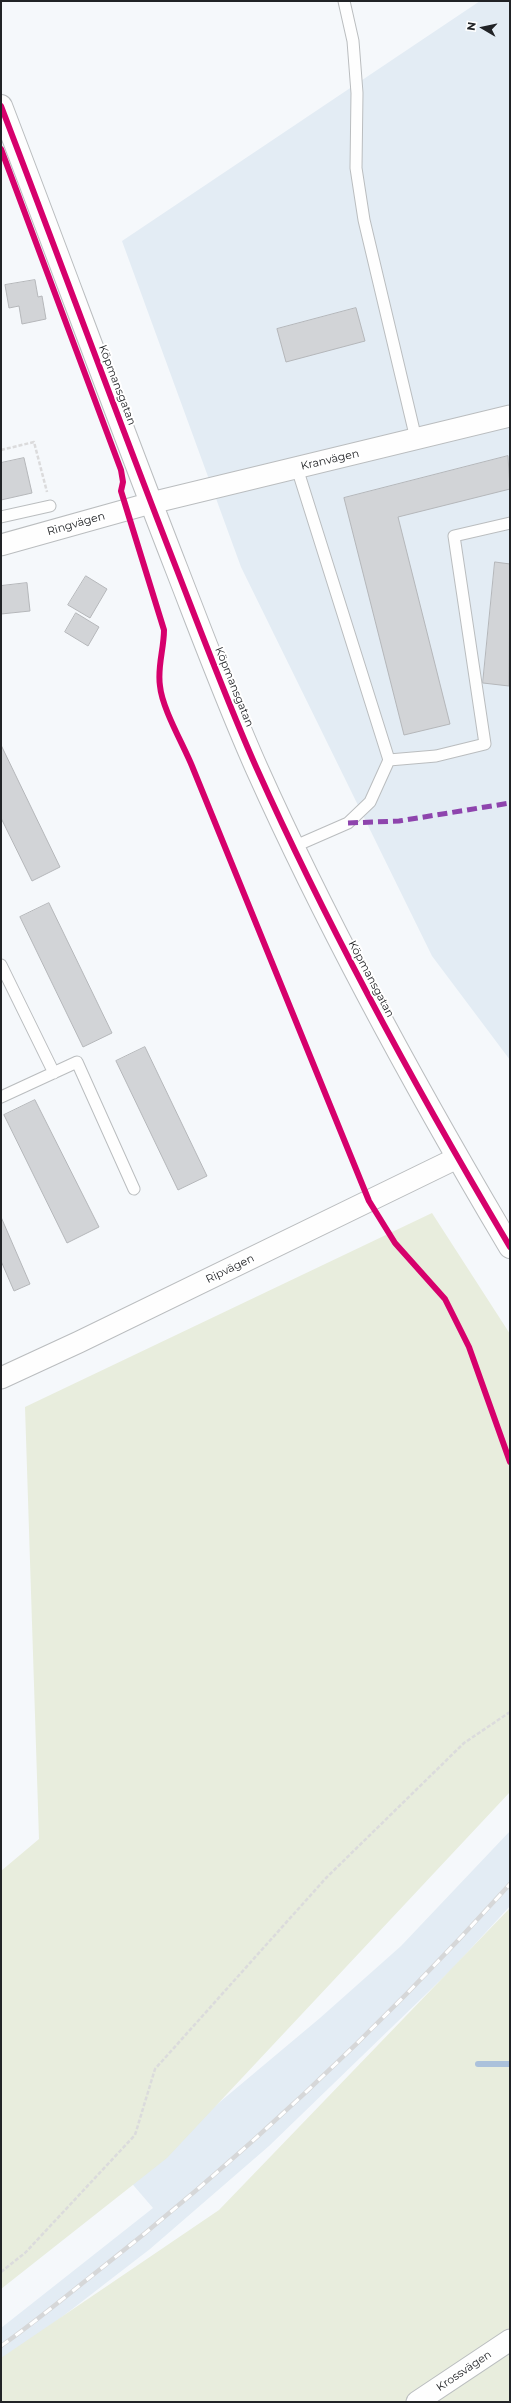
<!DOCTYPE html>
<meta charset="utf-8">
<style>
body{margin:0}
#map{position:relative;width:511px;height:2403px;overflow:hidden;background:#f5f8fb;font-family:Montserrat,sans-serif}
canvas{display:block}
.frame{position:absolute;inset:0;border:2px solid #212326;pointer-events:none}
.north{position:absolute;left:463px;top:8px;width:40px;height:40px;-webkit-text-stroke:3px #fff;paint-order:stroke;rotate:279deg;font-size:11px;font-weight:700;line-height:16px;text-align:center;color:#212326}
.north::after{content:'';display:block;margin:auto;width:14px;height:18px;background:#212326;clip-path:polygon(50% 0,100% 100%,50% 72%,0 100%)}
</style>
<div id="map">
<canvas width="511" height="2403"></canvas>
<div class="frame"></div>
<div class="north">N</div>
</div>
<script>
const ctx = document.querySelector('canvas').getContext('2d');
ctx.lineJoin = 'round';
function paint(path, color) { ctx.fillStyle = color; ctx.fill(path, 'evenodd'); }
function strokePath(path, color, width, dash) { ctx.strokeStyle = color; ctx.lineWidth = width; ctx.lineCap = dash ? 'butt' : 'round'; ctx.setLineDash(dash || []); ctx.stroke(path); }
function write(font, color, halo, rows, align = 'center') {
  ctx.font = font + ' Montserrat,sans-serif'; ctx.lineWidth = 4; ctx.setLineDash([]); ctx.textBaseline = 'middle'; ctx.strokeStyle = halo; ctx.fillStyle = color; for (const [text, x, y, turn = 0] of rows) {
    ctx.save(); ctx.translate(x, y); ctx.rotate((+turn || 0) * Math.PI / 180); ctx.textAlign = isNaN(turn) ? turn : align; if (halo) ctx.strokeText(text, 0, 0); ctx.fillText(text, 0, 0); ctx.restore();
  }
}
paint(new Path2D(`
 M 480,1 L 510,1 L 510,1060 L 432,956 L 241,567 L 122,241 Z
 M 510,1831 L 510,1906 L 453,1968 L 269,2146 L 150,2249 L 1,2364 L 1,2328 L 153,2208 L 128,2179 L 320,2018 L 401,1946 Z`), '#e3ecf4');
paint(new Path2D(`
 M 432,1213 L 510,1334 L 510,1792 L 167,2158 L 1,2289 L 1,1871 L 39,1839 L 25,1407 Z
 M 510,1908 L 510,2402 L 1,2402 L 1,2358 L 219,2210 Z`), '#e8eddd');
strokePath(new Path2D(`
 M 478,2064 L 510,2064`), '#abc1db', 6);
const building = new Path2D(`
 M 35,280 L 38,297 L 42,296 L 46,319 L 22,324 L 19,306 L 9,308 L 5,285 Z
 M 356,308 L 365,341 L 286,362 L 277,329 Z
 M 508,456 L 510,489 L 398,517 L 450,724 L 404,735 L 344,498 Z
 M 24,458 L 32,493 L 1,500 L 1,463 Z
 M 495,562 L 510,564 L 509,686 L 483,683 Z
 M 86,576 L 107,589 L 90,618 L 68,605 Z
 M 27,583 L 30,611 L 1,614 L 1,586 Z
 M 76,613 L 99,627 L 88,646 L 65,632 Z
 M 1,745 L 60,867 L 32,881 L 1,818 Z
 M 49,903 L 112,1033 L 83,1047 L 20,917 Z
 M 145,1047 L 207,1176 L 178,1190 L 116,1061 Z
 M 35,1100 L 99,1227 L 67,1243 L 4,1115 Z
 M 1,1217 L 30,1284 L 14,1291 L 1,1261 Z`);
paint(building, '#d2d4d7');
strokePath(building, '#b5b7ba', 1);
const lane = new Path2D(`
 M 344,1 L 353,41 L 357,93 L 356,168 L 364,220 L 416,439
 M 1,517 L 50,506
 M 389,760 L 436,756 L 485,744 L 454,536 L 510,523
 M 293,847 L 348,823 L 370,802 L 389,760 L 297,468
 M 1,965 L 54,1073
 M 1,1097 L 77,1062 L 134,1189`);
const street = new Path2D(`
 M 1,545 L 151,503 L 510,416
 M 1,1378 L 79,1342 L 457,1158
 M 417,2402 L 510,2340`);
const secondary = new Path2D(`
 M 1,106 C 60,260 117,416 177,570 C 203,637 228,704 257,769 C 331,934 418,1092 510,1247`);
strokePath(lane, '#babdbf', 13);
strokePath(street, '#babdbf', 23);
strokePath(secondary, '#babdbf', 24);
strokePath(new Path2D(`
 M 1,450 L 34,442 L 47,492
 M 1,2272 L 25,2253 L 135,2135 L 155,2069 L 326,1878 L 464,1743 L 510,1712`), '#dbdbdc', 2.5, [4, 2]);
strokePath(lane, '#fefefe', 11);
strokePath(street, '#fefefe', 21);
strokePath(secondary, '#fefefe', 22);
const rail = new Path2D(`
 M 1,2346 C 31,2325 60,2301 89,2278 C 240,2160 381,2027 510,1884`);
strokePath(rail, '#d6d7d8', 4.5);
strokePath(rail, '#fff', 3, [9]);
strokePath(new Path2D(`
 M 348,823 L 399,821 L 510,803`), '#8e44ad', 5, [10, 5]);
strokePath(new Path2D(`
 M 1,106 C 60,260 117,416 177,570 C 203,637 228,704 257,769 C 331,934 418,1092 510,1247
 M 1,149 L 121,470 L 123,482 L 121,491 L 164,630 C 164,649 157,667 160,686 C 162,708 183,744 192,766 L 369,1201 L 395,1243 L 445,1299 L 469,1347 L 510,1462`), '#d6006c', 6);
write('11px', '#212326', '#fff', [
 ["Köpmansgatan",117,385,69],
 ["Kranvägen",330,460,-13],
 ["Ringvägen",76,524,-16],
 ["Köpmansgatan",234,687,68],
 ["Köpmansgatan",371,979,62],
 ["Ripvägen",230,1269,-26],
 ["Krossvägen",464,2371,-34]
]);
</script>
